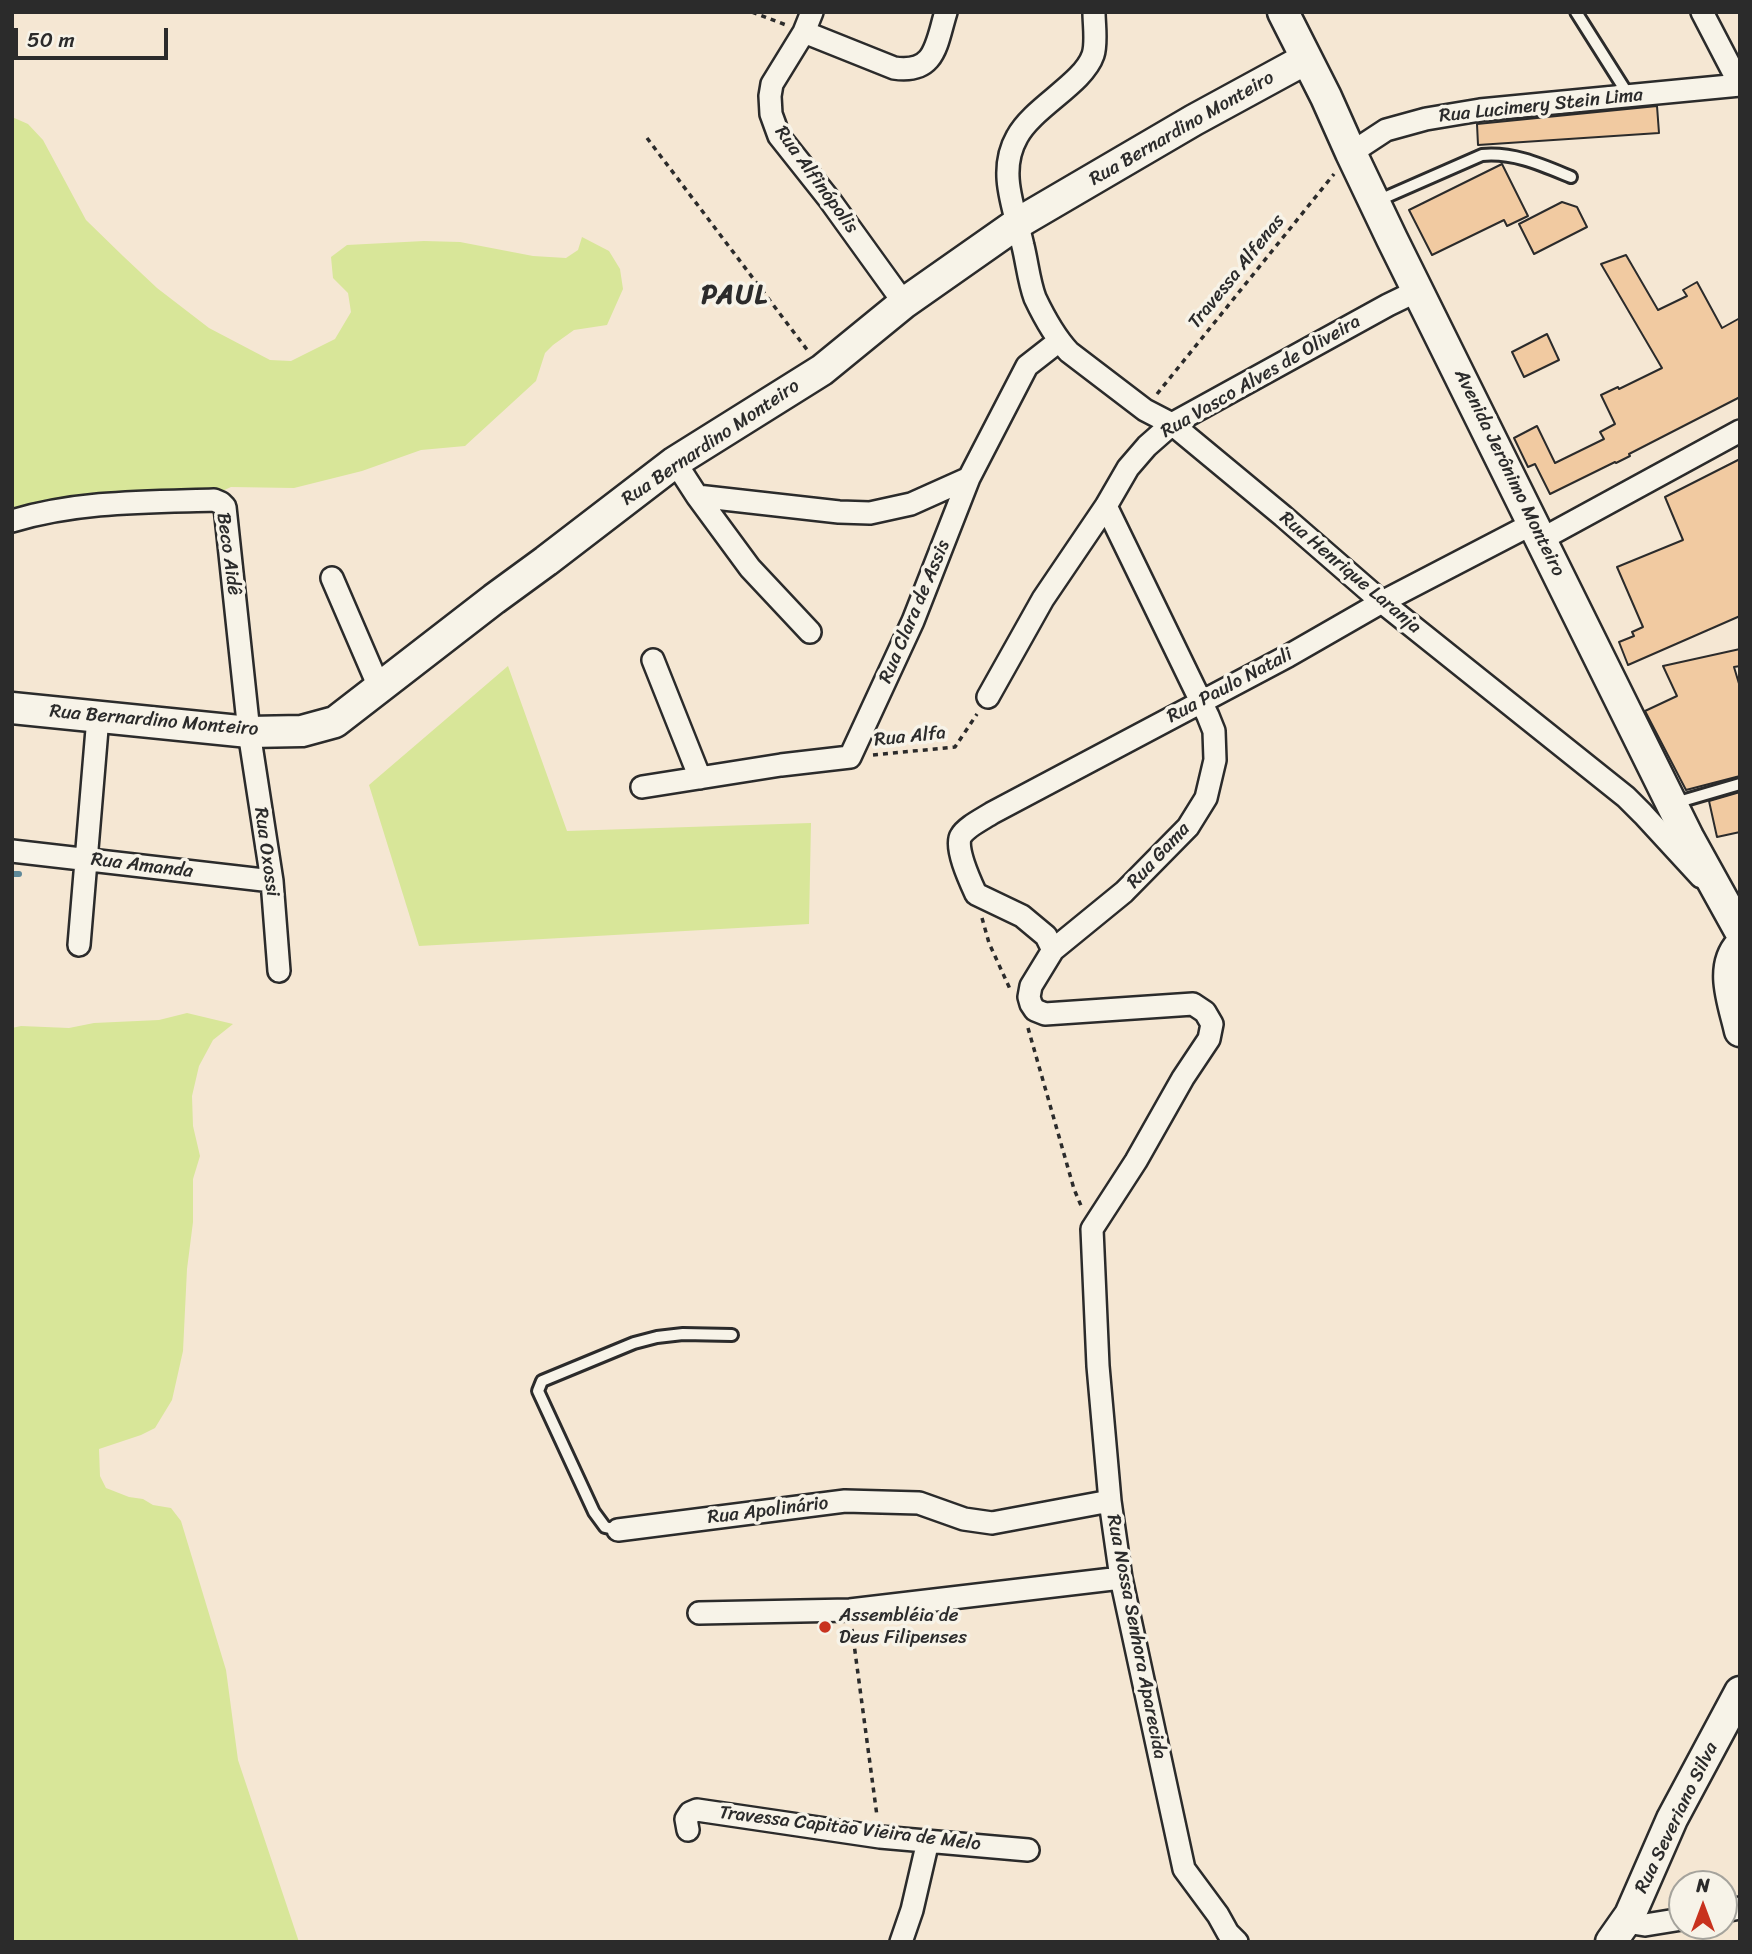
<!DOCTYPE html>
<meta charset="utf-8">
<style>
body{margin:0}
#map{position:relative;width:1752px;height:1954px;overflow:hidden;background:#f5e7d3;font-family:Sriracha,sans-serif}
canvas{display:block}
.frame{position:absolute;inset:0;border:14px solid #2b2b2b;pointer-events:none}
.north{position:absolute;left:1668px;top:1870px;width:70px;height:70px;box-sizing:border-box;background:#f7f3e8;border:2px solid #a5a39c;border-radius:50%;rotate:0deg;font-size:19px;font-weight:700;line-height:28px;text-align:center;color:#2b2b2b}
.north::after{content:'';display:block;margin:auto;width:24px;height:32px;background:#c8321e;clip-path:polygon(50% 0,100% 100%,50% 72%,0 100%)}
.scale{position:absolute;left:14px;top:28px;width:154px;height:32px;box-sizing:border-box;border:4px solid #2b2b2b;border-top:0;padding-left:9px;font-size:21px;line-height:24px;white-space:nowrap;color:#2b2b2b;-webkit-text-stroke:5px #f7f3e8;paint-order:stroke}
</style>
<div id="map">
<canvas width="1752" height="1954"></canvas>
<div class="frame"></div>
<div class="north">N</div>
<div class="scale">50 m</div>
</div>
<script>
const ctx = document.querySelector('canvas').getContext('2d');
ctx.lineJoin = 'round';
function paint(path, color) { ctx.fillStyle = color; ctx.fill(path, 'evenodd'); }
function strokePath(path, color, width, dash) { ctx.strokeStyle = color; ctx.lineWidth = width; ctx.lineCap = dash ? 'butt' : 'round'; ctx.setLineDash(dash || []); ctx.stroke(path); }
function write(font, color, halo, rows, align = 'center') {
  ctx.font = font + ' Sriracha,sans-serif'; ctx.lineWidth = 7; ctx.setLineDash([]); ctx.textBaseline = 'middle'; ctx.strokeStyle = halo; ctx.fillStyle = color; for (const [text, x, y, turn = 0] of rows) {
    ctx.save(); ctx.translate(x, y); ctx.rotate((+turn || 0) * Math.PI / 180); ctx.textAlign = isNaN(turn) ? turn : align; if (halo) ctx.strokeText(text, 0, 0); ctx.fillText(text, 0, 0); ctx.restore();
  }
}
paint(new Path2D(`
 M 12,117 L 28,124 L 43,140 L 86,220 L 123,256 L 157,288 L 209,328 L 270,360 L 291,361 L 335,339 L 351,312 L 348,293 L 333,278 L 331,257 L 347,245 L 424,241 L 460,242 L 533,256 L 566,258 L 578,250 L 582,237 L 609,251 L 620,269 L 623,289 L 607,325 L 574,330 L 553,345 L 545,353 L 536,381 L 465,446 L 421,450 L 362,471 L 294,488 L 231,487 L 209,497 L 77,515 C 56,522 34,527 12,521 Z
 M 508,666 L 567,831 L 811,823 L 809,924 L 419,946 L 369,785 Z
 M 187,1013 L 233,1024 L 213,1040 L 199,1066 L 192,1096 L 193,1126 L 200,1156 L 193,1179 L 193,1222 L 187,1269 L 183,1351 L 172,1400 L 155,1428 L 141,1435 L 99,1449 L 100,1476 L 106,1488 L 129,1497 L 143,1499 L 153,1505 L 171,1508 L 181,1521 L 226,1670 L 238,1760 L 299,1942 L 12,1942 L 12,1028 L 21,1026 L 69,1028 L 94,1023 L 159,1020 Z`), '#d8e699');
strokePath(new Path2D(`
 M 12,874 L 19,874`), '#5f8999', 6);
const building = new Path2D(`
 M 1657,106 L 1659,133 L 1478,145 L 1477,124 Z
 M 1502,164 L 1528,216 L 1507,226 L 1504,220 L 1432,255 L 1409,210 Z
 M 1562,202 L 1577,207 L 1587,227 L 1534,254 L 1519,224 Z
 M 1626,255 L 1658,310 L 1687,296 L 1683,290 L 1697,282 L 1722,328 L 1740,318 L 1740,397 L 1629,454 L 1630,456 L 1616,463 L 1615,462 L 1550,494 L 1535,464 L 1528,467 L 1514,438 L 1537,426 L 1555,463 L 1604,439 L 1600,432 L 1615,424 L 1601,395 L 1618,387 L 1619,389 L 1662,368 L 1601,264 Z
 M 1547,334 L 1559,360 L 1524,377 L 1512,352 Z
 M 1740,459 L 1740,616 L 1628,665 L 1619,642 L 1634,636 L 1632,632 L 1643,627 L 1617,567 L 1683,540 L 1665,497 Z
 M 1740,649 L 1740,666 L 1734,667 L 1740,687 L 1740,776 L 1686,790 L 1645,711 L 1677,696 L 1663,666 Z
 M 1740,792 L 1740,832 L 1717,837 L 1709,801 Z`);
paint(building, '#f1caa1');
strokePath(building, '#2b2b2b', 2);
const lane = new Path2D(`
 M 1576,12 L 1629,96
 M 1377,201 L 1482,155 C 1514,152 1542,165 1571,177
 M 1675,803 L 1740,784
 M 618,1530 L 605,1527 L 594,1512 L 538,1391 L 542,1381 L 634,1343 L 657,1337 L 683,1334 L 732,1335`);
const street = new Path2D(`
 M 812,12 L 804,32 L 772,84 L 770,96 L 771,114 L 779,136 L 829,199 L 904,303
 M 1094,12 C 1094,25 1097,43 1093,55 C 1083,84 1033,107 1017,137 C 997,172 1015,210 1023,246 C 1027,262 1029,282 1035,298 C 1044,317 1055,337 1069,352 L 1145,410 L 1172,424 L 1283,516 L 1382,602 L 1626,797 L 1643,814 L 1701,877
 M 804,32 L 894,68 C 936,74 936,44 946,12
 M 1351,153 L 1386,130 L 1426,119 L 1480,110 L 1740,85 L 1702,12
 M 675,462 L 697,496 L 750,568 L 810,632
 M 697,496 L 839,512 L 870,513 L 911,504 L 969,478
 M 1106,506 L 1208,716 L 1214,731 L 1215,760 L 1206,798 L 1188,827 L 1124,892 L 1053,950 L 1031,986 L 1029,997 L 1031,1004 L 1035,1010 L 1045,1014 L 1193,1004 L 1205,1012 L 1212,1024 L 1209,1039 L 1183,1078 L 1136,1161 L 1092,1229 L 1098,1366 L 1110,1501 L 1121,1578 L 1184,1869 L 1218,1915 L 1228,1933 L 1237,1942
 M 12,521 C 78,501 147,502 214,500 L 221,503 L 225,507 L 249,732 L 272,881 L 279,971
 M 1542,539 L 1740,431
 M 332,578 L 379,687
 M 653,660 L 700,778
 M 988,697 L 1043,599 L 1106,506 L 1128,468 L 1147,446 L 1172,424 L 1388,305 L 1419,290
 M 642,787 L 781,765 L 850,757 L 913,621 L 969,478 L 1027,366 L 1059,341
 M 12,851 L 272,881
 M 79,945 L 98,717
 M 1053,950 L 1046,936 L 1022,916 L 976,894 C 971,883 954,847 961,836 C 966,827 983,819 992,813 L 1288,656 L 1382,602 L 1534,523
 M 618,1530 L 845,1501 L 919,1503 L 964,1519 L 992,1523 L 1110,1501
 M 699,1613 L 850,1610 L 1121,1578
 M 688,1830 L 686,1819 L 690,1813 L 697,1810 L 880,1837 L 1028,1850
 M 1724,1911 L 1740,1908
 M 1626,1922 L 1645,1925 L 1682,1919
 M 901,1942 L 912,1910 L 928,1841`);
const secondary = new Path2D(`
 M 1283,12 L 1326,97 L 1351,153 L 1392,239 L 1688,837 L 1740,931
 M 12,708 L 249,732 L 302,731 L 335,722 L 494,599 L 546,561 L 675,462 L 822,370 L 904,303 L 1018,223 L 1194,120 L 1306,59
 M 1740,945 C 1719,968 1734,1004 1740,1031
 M 1611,1942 L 1630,1915 L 1672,1819 L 1740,1692`);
strokePath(lane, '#2b2b2b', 16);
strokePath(street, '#2b2b2b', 26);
strokePath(secondary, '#2b2b2b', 35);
strokePath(new Path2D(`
 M 752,12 L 786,25
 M 647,138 L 808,351
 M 1157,394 L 1334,174
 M 873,755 L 955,747 L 977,714
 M 982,918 L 989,943 L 1010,989
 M 1028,1028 L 1074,1189 L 1082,1208
 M 852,1629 L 877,1816`), '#2b2b2b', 3.5, [5, 5]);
strokePath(lane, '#f7f3e8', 10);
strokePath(street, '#f7f3e8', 21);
strokePath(secondary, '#f7f3e8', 30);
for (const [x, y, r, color] of [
 [825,1627,7,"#c8321e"]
]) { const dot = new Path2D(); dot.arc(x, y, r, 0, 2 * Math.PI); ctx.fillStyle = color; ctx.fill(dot); strokePath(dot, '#f7f3e8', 2.5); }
write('19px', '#2b2b2b', '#f7f3e8', [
 ["Rua Lucimery Stein Lima",1541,106,-6],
 ["Rua Bernardino Monteiro",1182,129,-30],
 ["Rua Alfinópolis",816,180,54],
 ["Travessa Alfenas",1237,272,-51],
 ["Rua Vasco Alves de Oliveira",1261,377,-30],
 ["Rua Bernardino Monteiro",711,443,-34],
 ["Avenida Jerônimo Monteiro",1509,473,64],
 ["Beco Aidê",228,554,82],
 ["Rua Henrique Laranja",1350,573,40],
 ["Rua Clara de Assis",915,612,-67],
 ["Rua Paulo Natali",1230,686,-28],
 ["Rua Bernardino Monteiro",154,721,5],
 ["Rua Alfa",910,737,-6],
 ["Rua Oxossi",266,852,82],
 ["Rua Gama",1159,856,-47],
 ["Rua Amanda",142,866,7],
 ["Rua Apolinário",768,1511,-7],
 ["Rua Nossa Senhora Aparecida",1136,1637,79],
 ["Rua Severiano Silva",1677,1818,-64],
 ["Travessa Capitão Vieira de Melo",850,1829,7]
]);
write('19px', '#2b2b2b', '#f7f3e8', [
 ["Assembléia de",839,1616],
 ["Deus Filipenses",839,1638]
], 'left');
ctx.letterSpacing = '2px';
write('bold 26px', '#2b2b2b', '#f7f3e8', [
 ["PAUL",735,296]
]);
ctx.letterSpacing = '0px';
</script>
